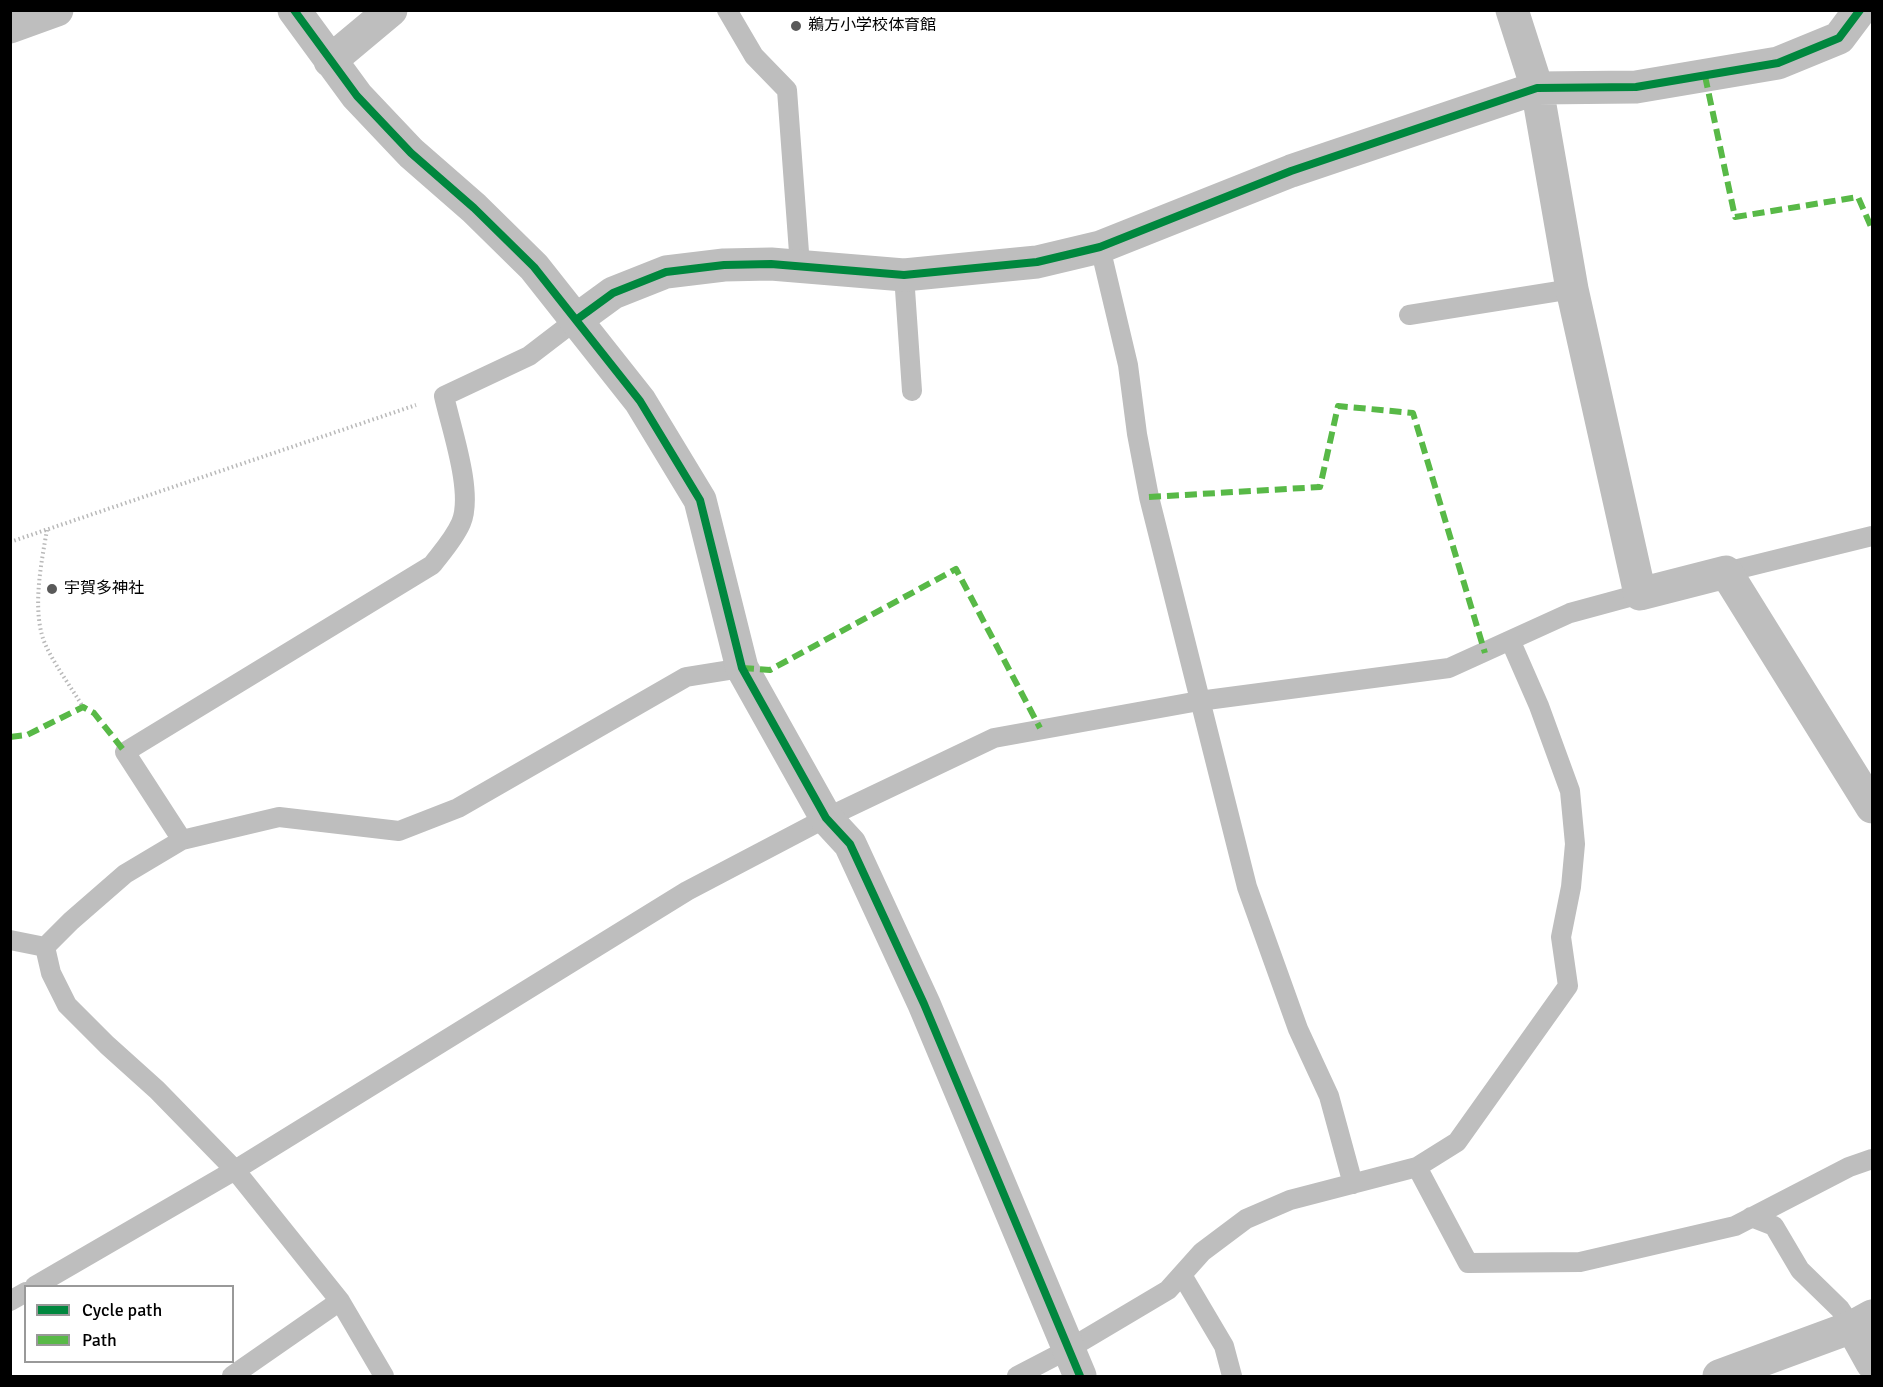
<!DOCTYPE html>
<meta charset="utf-8">
<style>
body{margin:0}
#map{position:relative;width:1883px;height:1387px;overflow:hidden;background:#fff;font-family:Signika,sans-serif}
canvas{display:block}
.frame{position:absolute;inset:0;border:12px solid #000;pointer-events:none}
.legend{position:absolute;left:24px;top:1285px;width:210px;height:78px;box-sizing:border-box;background:#fff;border:2px solid #999;margin:0;padding:8px 10px;list-style:none;font-size:18px;color:#000}
.legend li{display:flex;align-items:center;gap:12px;height:30px}
.legend b{width:30px;border:2px solid #999}
</style>
<div id="map">
<canvas width="1883" height="1387"></canvas>
<div class="frame"></div>
<ul class="legend">
<li><b style="height:8px;background:#00873e"></b>Cycle path</li>
<li><b style="height:8px;background:#58b947"></b>Path</li>
</ul>
</div>
<script>
const ctx = document.querySelector('canvas').getContext('2d');
ctx.lineJoin = 'round';
function strokePath(path, color, width, dash) { ctx.strokeStyle = color; ctx.lineWidth = width; ctx.lineCap = dash ? 'butt' : 'round'; ctx.setLineDash(dash || []); ctx.stroke(path); }
function write(font, color, halo, rows, align = 'center') {
  ctx.font = font + ' Signika,"Noto Sans JP",sans-serif'; ctx.lineWidth = 6; ctx.setLineDash([]); ctx.textBaseline = 'middle'; ctx.strokeStyle = halo; ctx.fillStyle = color; for (const [text, x, y, turn = 0] of rows) {
    ctx.save(); ctx.translate(x, y); ctx.rotate((+turn || 0) * Math.PI / 180); ctx.textAlign = isNaN(turn) ? turn : align; if (halo) ctx.strokeText(text, 0, 0); ctx.fillText(text, 0, 0); ctx.restore();
  }
}
strokePath(new Path2D(`
 M 47,530 C 41,564 31,614 46,646 C 56,667 71,687 83,707
 M 10,542 L 416,405`), '#b9b9b9', 4, [1.5, 3]);
strokePath(new Path2D(`
 M 727,10 L 754,56 L 787,90 L 800,266
 M 1100,247 L 1128,365 L 1137,434 L 1149,497 L 1247,887 L 1298,1029 L 1329,1096 L 1353,1184
 M 904,275 L 912,391
 M 1409,315 L 1572,289
 M 1726,572 L 1872,536
 M 182,840 L 125,752 L 432,565 C 442,552 454,539 461,523 C 474,493 451,428 444,396 L 529,356 L 576,320
 M 10,940 L 45,947 L 71,921 L 125,874 L 182,840 L 279,817 L 399,831 L 458,808 L 686,677 L 742,668
 M 45,947 L 51,973 L 67,1005 L 107,1045 L 157,1090 L 235,1170 L 340,1301 L 384,1376
 M 1417,1167 L 1468,1263 L 1580,1262 L 1735,1226 L 1849,1167 L 1872,1159
 M 1751,1217 L 1774,1226 L 1800,1270 L 1840,1309 L 1852,1327
 M 1182,1275 L 1224,1346 L 1232,1376
 M 35,1286 L 235,1170 L 687,891 L 826,818 L 994,738 L 1199,701 L 1449,668 L 1570,613 L 1640,594
 M 10,1301 L 26,1292
 M 232,1376 L 340,1301
 M 1017,1376 L 1067,1350 L 1168,1290 L 1202,1252 L 1246,1219 L 1290,1200 L 1417,1167 L 1457,1142 L 1568,986 L 1561,937 L 1571,887 L 1575,844 L 1570,791 L 1539,706 L 1511,642`), '#bebebe', 20);
strokePath(new Path2D(`
 M 294,10 L 357,96 L 411,153 L 474,208 L 534,267 L 640,401 L 700,500 L 742,668 L 826,818 L 850,844 L 924,1004 L 1080,1376
 M 1512,10 L 1537,88 L 1572,289 L 1640,594 L 1726,572 L 1872,807
 M 10,27 L 57,10
 M 330,61 L 391,10
 M 576,320 L 613,293 L 666,272 L 724,265 L 771,264 L 904,275 L 1037,262 L 1100,247 L 1291,171 L 1537,88 L 1636,87 L 1778,63 L 1839,38 L 1860,10`), '#bebebe', 33);
strokePath(new Path2D(`
 M 1852,1327 L 1872,1363
 M 1719,1376 L 1852,1327 L 1872,1316`), '#bebebe', 33);
strokePath(new Path2D(`
 M 1705,76 L 1735,217 L 1858,197 L 1872,229
 M 1149,497 L 1320,487 L 1338,406 L 1413,413 L 1485,653
 M 742,668 L 770,670 L 956,569 L 1040,728
 M 10,737 L 27,735 L 83,707 L 94,713 L 125,752`), '#58b947', 6, [12, 6]);
strokePath(new Path2D(`
 M 294,10 L 357,96 L 411,153 L 474,208 L 534,267 L 640,401 L 700,500 L 742,668 L 826,818 L 850,844 L 924,1004 L 1080,1376
 M 576,320 L 613,293 L 666,272 L 724,265 L 771,264 L 904,275 L 1037,262 L 1100,247 L 1291,171 L 1537,88 L 1636,87 L 1778,63 L 1839,38 L 1860,10`), '#00873e', 8);
for (const [x, y, r, color] of [
 [796,26,6,"#595959"],
 [52,589,6,"#595959"]
]) { const dot = new Path2D(); dot.arc(x, y, r, 0, 2 * Math.PI); ctx.fillStyle = color; ctx.fill(dot); strokePath(dot, '#fff', 2); }
write('16px', '#000', '#fff', [
 ["鵜方小学校体育館",808,26],
 ["宇賀多神社",64,589]
], 'left');
</script>
